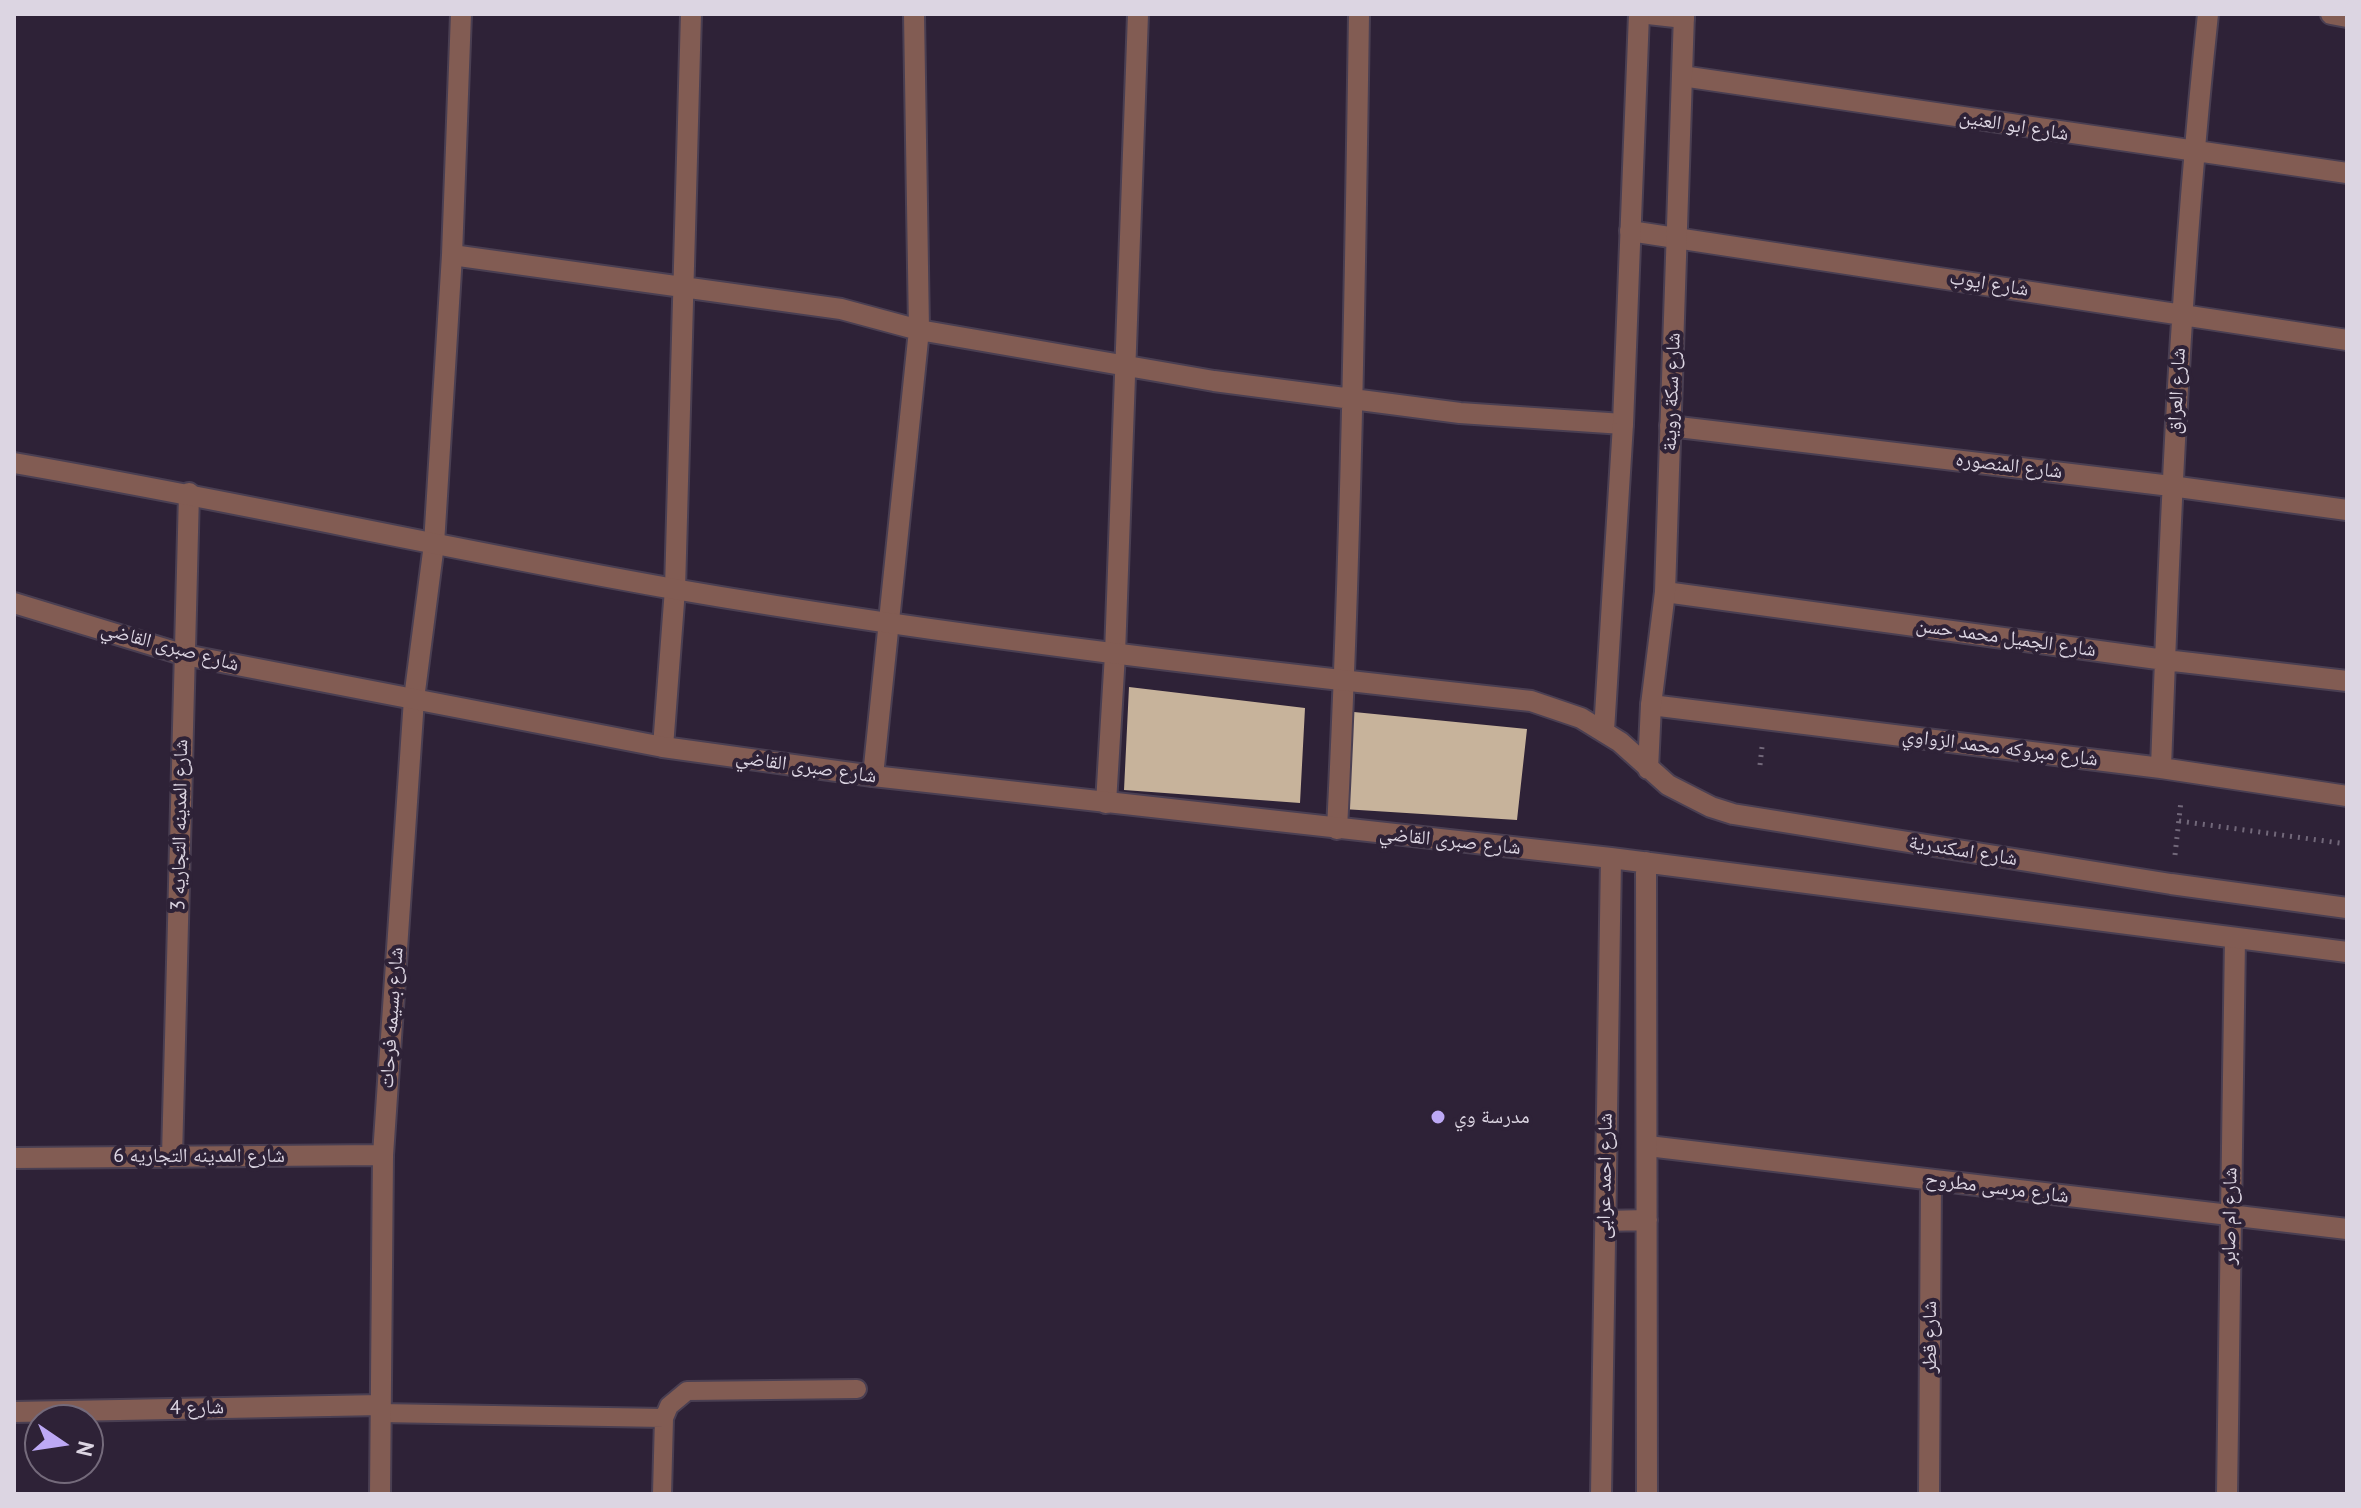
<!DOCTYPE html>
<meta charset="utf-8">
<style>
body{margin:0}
#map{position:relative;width:2361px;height:1508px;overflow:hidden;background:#2e2237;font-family:"PT Sans",sans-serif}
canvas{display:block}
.frame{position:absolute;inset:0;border:16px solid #dcd5e2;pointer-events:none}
.north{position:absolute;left:24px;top:1404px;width:80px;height:80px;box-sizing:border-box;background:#2e2237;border:2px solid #746a7b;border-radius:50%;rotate:103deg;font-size:22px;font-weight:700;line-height:32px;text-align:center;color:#dcd5e2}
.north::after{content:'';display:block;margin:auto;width:28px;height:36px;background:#bda9f5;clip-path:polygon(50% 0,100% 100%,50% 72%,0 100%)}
</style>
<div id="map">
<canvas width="2361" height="1508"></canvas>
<div class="frame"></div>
<div class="north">N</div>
</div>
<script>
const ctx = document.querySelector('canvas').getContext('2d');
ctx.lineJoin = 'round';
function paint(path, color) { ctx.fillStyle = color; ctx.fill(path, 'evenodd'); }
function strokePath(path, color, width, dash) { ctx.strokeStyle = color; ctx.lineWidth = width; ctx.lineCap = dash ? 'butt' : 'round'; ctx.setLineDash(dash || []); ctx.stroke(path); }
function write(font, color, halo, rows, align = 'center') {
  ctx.font = font + ' "PT Sans","Noto Naskh Arabic",sans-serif'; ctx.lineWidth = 8; ctx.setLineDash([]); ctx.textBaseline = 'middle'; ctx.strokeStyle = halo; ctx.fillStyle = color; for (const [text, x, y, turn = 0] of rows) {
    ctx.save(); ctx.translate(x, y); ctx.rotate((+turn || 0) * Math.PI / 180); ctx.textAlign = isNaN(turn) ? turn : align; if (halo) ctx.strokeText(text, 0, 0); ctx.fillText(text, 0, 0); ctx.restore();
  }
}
paint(new Path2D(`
 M 1129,687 L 1305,708 L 1300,803 L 1124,790 Z
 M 1354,712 L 1527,729 L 1517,820 L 1343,809 Z`), '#c7b39b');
const service = new Path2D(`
 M 380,1413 L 664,1418
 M 662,1494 L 664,1418 L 669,1406 L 687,1391 L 857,1389`);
const minor = new Path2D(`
 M 1648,14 L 1684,18
 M 2331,14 L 2347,17
 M 1682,76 L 2347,173
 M 1630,231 L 2347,340
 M 452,255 L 841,309 L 919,330 L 1214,381 L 1460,413 L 1623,424
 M 1670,426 L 2171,486 L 2347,510
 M 1665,592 L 2165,660 L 2347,681
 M 1651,705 L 2161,768 L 2347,796
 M 663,747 L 675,589 L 691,14
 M 2161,768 C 2170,516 2181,265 2208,14
 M 873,776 L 919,330 L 914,14
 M 1106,803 L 1115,654 L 1138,14
 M 1337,829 C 1351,557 1355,286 1359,14
 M 1648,1146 L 2347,1229
 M 172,1157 L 189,493
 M 14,1158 L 383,1155
 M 14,1412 L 381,1405
 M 380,1494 L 383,1155 L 414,699 L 434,544 L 452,255 L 461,14
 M 1929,1494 L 1931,1180
 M 2227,1494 L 2235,938`);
const tertiary = new Path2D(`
 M 14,463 C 235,501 453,550 674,589 C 958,638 1245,670 1531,701 L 1581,718 L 1620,742 L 1668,785 L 1711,807 L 1733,814 L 2171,884 L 2347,908
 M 14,603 L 185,655 L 663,747 L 873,776 L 1611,858 L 2347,952
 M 1604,731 L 1623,424 L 1639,14
 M 1648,769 L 1651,705 L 1665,592 L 1684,14
 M 1646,862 L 1647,1494
 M 1605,1221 L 1647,1220
 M 1601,1494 L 1611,858`);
strokePath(service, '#4a3f52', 22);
strokePath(minor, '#4a3f52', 24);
strokePath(tertiary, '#4a3f52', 24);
strokePath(new Path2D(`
 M 1760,765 L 1762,747
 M 2179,821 L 2347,844
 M 2175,855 L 2181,801`), '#72687a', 5, [2, 6]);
strokePath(service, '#825c53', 18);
strokePath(minor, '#825c53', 20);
strokePath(tertiary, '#825c53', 20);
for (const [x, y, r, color] of [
 [1438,1117,8,"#bda9f5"]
]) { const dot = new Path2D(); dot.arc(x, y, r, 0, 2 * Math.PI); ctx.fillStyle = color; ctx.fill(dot); strokePath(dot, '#2e2237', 3); }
write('20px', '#dcd5e2', '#2e2237', [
 ["شارع ابو العنين",2014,126,9],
 ["شارع ايوب",1989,284,9],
 ["شارع العراق",2177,391,-87],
 ["شارع سكة روينة",1672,392,-88],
 ["شارع المنصوره",2009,466,7],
 ["شارع الجميل محمد حسن",2006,638,8],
 ["شارع صبرى القاضي",170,647,15],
 ["شارع مبروكه محمد الزواوي",2000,748,7],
 ["شارع صبرى القاضي",806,767,8],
 ["شارع المدينه التجاريه 3",180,825,-89],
 ["شارع صبرى القاضي",1450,841,6],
 ["شارع اسكندرية",1963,851,9],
 ["شارع بسيمه فرحات",392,1018,-86],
 ["شارع المدينه التجاريه 6",199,1156],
 ["شارع احمد عرابى",1605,1176,-89],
 ["شارع مرسى مطروح",1997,1188,7],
 ["شارع ام صابر",2230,1216,-89],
 ["شارع قطر",1930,1337,-90],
 ["شارع 4",197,1408,-1]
]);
write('20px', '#dcd5e2', '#2e2237', [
 ["مدرسة وي",1454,1117]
], 'left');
</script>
